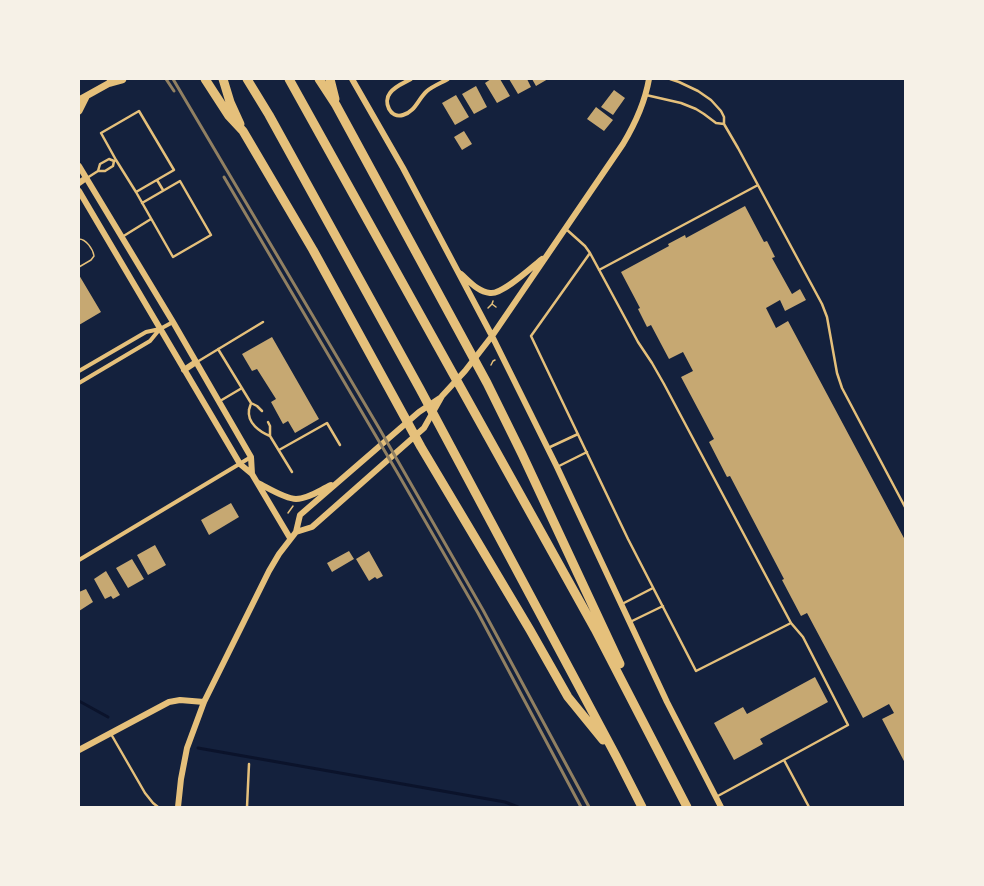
<!DOCTYPE html>
<style>
body{margin:0}
#map{position:relative;width:984px;height:886px;overflow:hidden;background:#14213d;font-family:"Archivo Narrow",sans-serif}
canvas{display:block}
.frame{position:absolute;inset:0;border:80px solid #f6f1e7;pointer-events:none}
</style>
<div id="map">
<canvas width="984" height="886"></canvas>
<div class="frame"></div>
</div>
<script>
const ctx = document.querySelector('canvas').getContext('2d');
ctx.lineJoin = 'round';
function strokePath(path, color, width, dash) { ctx.strokeStyle = color; ctx.lineWidth = width; ctx.lineCap = dash ? 'butt' : 'round'; ctx.setLineDash(dash || []); ctx.stroke(path); }
function paint(path, color) { ctx.fillStyle = color; ctx.fill(path, 'evenodd'); }
strokePath(new Path2D(`
 M 79,701 L 108,717
 M 198,748 L 215,751 L 505,802 L 518,807`), '#0b132b', 3);
paint(new Path2D(`
 M 491,79 L 500,79 L 510,96 L 497,103 L 485,83 Z
 M 509,79 L 527,79 L 531,87 L 518,94 Z
 M 532,79 L 548,79 L 536,86 Z
 M 476,86 L 487,107 L 474,114 L 462,94 Z
 M 614,90 L 625,98 L 613,115 L 601,107 Z
 M 456,95 L 469,117 L 455,125 L 442,103 Z
 M 596,107 L 613,120 L 604,131 L 587,119 Z
 M 464,131 L 472,144 L 462,150 L 454,137 Z
 M 745,206 L 764,242 L 767,241 L 775,257 L 772,258 L 792,294 L 800,289 L 806,300 L 785,311 L 780,300 L 766,308 L 776,328 L 788,321 L 905,540 L 905,763 L 882,719 L 894,713 L 889,704 L 863,718 L 807,613 L 801,616 L 782,580 L 784,579 L 730,476 L 727,477 L 709,442 L 714,439 L 681,377 L 693,371 L 683,352 L 669,359 L 651,325 L 647,327 L 638,309 L 640,308 L 621,272 L 669,246 L 668,244 L 685,235 L 686,238 Z
 M 79,275 L 101,312 L 79,325 Z
 M 272,337 L 319,419 L 295,433 L 288,421 L 283,424 L 271,402 L 276,399 L 257,369 L 252,371 L 242,354 Z
 M 231,503 L 239,517 L 209,535 L 201,520 Z
 M 155,545 L 166,565 L 148,575 L 137,555 Z
 M 349,551 L 354,559 L 332,572 L 327,563 Z
 M 369,551 L 383,576 L 377,579 L 375,577 L 369,581 L 356,559 Z
 M 132,559 L 144,579 L 128,588 L 116,568 Z
 M 106,571 L 120,595 L 113,599 L 111,596 L 105,599 L 94,579 Z
 M 86,589 L 93,602 L 79,611 L 79,592 Z
 M 815,677 L 828,702 L 760,739 L 763,744 L 734,760 L 714,723 L 743,707 L 747,714 Z`), '#c6a872');
strokePath(new Path2D(`
 M 79,239 C 86,239 93,249 94,256 L 91,260 L 79,267
 M 493,301 L 492,304 L 496,307
 M 488,308 L 492,304
 M 491,365 L 493,361 L 495,360
 M 288,513 L 293,506`), '#e5c07b', 1.5);
strokePath(new Path2D(`
 M 670,79 L 679,82 L 698,91 L 711,100 L 721,111 L 724,117 L 724,124 L 738,148 L 822,304 L 827,317 L 837,373 L 842,388 L 905,507
 M 646,95 L 681,103 L 696,109 L 704,114 L 716,123 L 724,124
 M 98,171 L 100,164 L 109,159 L 114,161 L 116,160 L 136,192 L 174,170 L 139,111 L 101,133 L 116,160
 M 87,178 L 98,171 L 105,171 L 113,166 L 114,161
 M 157,180 L 163,190
 M 136,192 L 173,257 L 211,235 L 180,181 L 142,203
 M 566,229 L 585,246 L 590,253 L 638,342 L 652,363 L 664,384 L 791,623 L 803,637 L 848,725 L 716,797
 M 122,237 L 151,219
 M 590,253 L 531,336 L 628,539 L 696,671 L 791,623
 M 599,270 L 758,185
 M 218,349 L 251,403 C 251,404 249,409 249,410 C 247,423 260,432 270,436 L 292,472
 M 197,362 L 263,322
 M 220,401 L 242,388
 M 251,403 L 257,406 L 262,411
 M 268,422 L 270,426 L 270,436
 M 548,448 L 578,434
 M 279,450 L 327,423 L 340,445
 M 557,467 L 587,452
 M 622,604 L 653,588
 M 630,622 L 663,606
 M 111,734 L 145,793 L 153,803 L 158,807
 M 784,760 L 809,807
 M 247,807 L 249,764`), '#e5c07b', 2.5);
strokePath(new Path2D(`
 M 411,79 C 404,83 395,86 390,93 C 383,102 390,119 403,115 C 415,112 418,99 427,91 C 433,86 441,83 448,79
 M 79,371 L 146,332 L 160,329 L 173,322
 M 79,383 L 150,341 L 159,330
 M 79,560 L 251,457`), '#e5c07b', 4);
strokePath(new Path2D(`
 M 352,79 L 403,168 L 492,336 L 557,467 L 667,702 L 721,807
 M 79,166 L 173,322 L 251,457 L 252,474
 M 79,183 L 86,178
 M 79,191 L 240,464 L 252,474 L 290,538
 M 461,274 C 469,281 478,292 490,293 C 502,295 532,267 542,259
 M 184,370 L 196,362
 M 258,483 C 268,488 285,499 296,499 C 308,499 320,490 331,485
 M 296,532 L 312,527 L 424,428 L 442,396 L 465,371 L 492,336 L 623,144 C 635,124 645,102 649,79
 M 79,750 L 169,702 L 180,700 L 204,702
 M 178,807 L 181,779 L 187,748 L 204,702 L 269,571 L 279,554 L 296,532 L 300,515 L 419,412 L 440,398`), '#e5c07b', 6);
strokePath(new Path2D(`
 M 79,100 L 115,80
 M 79,111 L 86,97`), '#e5c07b', 7);
strokePath(new Path2D(`
 M 205,79 L 229,116 L 243,131 L 313,250 L 421,447 L 530,630 L 568,697 L 603,740
 M 223,79 L 230,102 L 240,124
 M 247,79 L 269,115 L 420,389 L 616,756 L 642,807
 M 289,79 L 595,629 L 687,807
 M 319,79 L 336,105 L 487,383 L 522,454 L 620,664
 M 330,79 L 335,99
 M 111,82 L 122,79`), '#e5c07b', 9);
strokePath(new Path2D(`
 M 166,79 L 174,91
 M 173,79 L 379,428 L 483,610 L 589,807
 M 224,177 L 397,472 L 478,613 L 581,807`), '#918062', 3);
</script>
